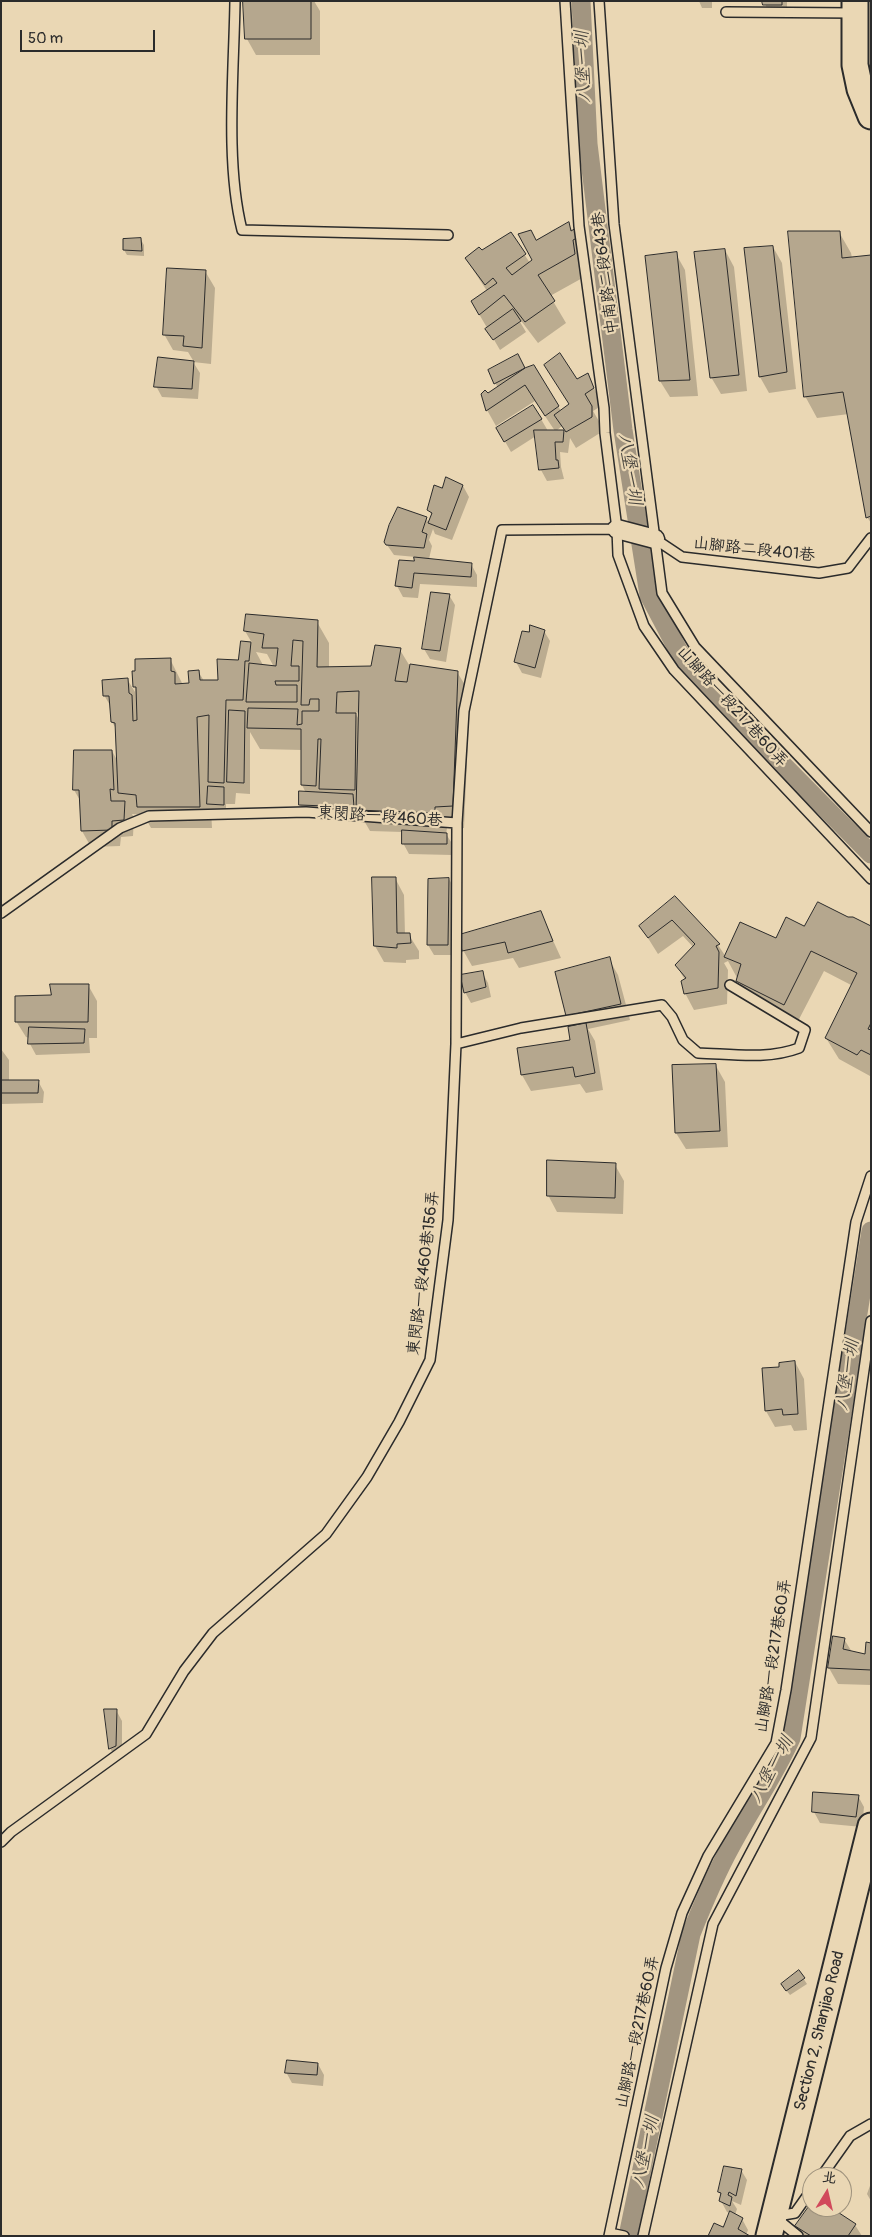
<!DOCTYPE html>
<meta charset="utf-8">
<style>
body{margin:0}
#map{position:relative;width:872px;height:2237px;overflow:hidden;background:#ead7b4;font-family:Pangolin,"LXGW WenKai TC",sans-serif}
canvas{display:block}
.frame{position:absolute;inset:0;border:2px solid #2b2b2b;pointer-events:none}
.north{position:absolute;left:802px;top:2167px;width:50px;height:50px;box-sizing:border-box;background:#ead7b4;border:1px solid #9e927d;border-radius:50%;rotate:9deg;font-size:14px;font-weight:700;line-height:20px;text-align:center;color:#2b2b2b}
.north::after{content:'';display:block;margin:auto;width:18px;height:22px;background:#d1495b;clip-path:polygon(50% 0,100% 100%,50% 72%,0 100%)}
.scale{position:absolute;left:20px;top:30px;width:135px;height:22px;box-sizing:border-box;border:2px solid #2b2b2b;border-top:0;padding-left:6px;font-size:15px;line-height:18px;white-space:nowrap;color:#2b2b2b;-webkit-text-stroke:4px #ead7b4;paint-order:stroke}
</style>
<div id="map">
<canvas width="872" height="2237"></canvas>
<div class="frame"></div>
<div class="north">北</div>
<div class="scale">50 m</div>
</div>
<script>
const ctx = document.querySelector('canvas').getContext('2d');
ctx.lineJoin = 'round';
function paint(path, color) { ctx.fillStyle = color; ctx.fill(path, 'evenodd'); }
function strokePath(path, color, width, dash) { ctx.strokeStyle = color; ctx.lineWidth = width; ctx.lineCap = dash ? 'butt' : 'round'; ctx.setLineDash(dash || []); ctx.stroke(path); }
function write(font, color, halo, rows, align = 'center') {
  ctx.font = font + ' Pangolin,"LXGW WenKai TC",sans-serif'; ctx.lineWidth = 4.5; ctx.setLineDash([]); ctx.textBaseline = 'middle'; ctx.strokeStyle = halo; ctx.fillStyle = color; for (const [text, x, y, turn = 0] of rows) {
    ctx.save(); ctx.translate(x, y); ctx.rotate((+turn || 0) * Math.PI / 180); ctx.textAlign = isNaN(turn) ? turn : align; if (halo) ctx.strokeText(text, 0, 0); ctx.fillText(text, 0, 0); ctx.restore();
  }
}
paint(new Path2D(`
 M 245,1 L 314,1 L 320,11 L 320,55 L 256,55 L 247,39 Z
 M 699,1 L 712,1 L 712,8 L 702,8 Z
 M 764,1 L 787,1 L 787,16 L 770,16 Z
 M 568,224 L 573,231 L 575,230 L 587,251 L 589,260 L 584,262 L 586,276 L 550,296 L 566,323 L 538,343 L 522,322 L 520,322 L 526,332 L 500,350 L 472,302 L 487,291 L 466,259 L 482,252 L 510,233 L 530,263 L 534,260 L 536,241 Z
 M 839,232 L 851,253 L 852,258 L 871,256 L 871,523 L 867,517 L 849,414 L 817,418 L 805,396 Z
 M 141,240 L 144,245 L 144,256 L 127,255 L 124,250 Z
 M 773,247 L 782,263 L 796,389 L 769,393 L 760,377 Z
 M 725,250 L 734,267 L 747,391 L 721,394 L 711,377 Z
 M 676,254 L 685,270 L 698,396 L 670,397 L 660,381 L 646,257 Z
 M 205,271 L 215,288 L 211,364 L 193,362 L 200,373 L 198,399 L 162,397 L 156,386 L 159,358 L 194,362 L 188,352 L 173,350 L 164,334 Z
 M 518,356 L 526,369 L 533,366 L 561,411 L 570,405 L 577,381 L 587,375 L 603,405 L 593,411 L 600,423 L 600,433 L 576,448 L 570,438 L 568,453 L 560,452 L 561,467 L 564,479 L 547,481 L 541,470 L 536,436 L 511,452 L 498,429 L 541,419 L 548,431 L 555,431 L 535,401 L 496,426 L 487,410 L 487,394 L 498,388 L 489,371 ZM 562,426 L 565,431 L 556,431 Z
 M 463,486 L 469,497 L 452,540 L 435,534 L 433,529 L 429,540 L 432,546 L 429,559 L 471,564 L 477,575 L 477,587 L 420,584 L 418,598 L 403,597 L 397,586 L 415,562 L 416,557 L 394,555 L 385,542 L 426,518 L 429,523 L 432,516 L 429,510 L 442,489 Z
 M 449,595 L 455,605 L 446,662 L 430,659 L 424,649 Z
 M 317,622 L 329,643 L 329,668 L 372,668 L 400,650 L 411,668 L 457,672 L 470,693 L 464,828 L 447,828 L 446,834 L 453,845 L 452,855 L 409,854 L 403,843 L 403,832 L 370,831 L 359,812 L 306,816 L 300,805 L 300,793 L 306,793 L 302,785 L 302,750 L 260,749 L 250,732 L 250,794 L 236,793 L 235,804 L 226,804 L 226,809 L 211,809 L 212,828 L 151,828 L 144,815 L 132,814 L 134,818 L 133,836 L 121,837 L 120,846 L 91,847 L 82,831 L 81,802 L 74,790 L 75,752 L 112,751 L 118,762 L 117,730 L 112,722 L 111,707 L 104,695 L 127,679 L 135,692 L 134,672 L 170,659 L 183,685 L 190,684 L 198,671 L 204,681 L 219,681 L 239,661 L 242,642 L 252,643 L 245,631 ZM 256,652 L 267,654 L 274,667 L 263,665 ZM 360,712 L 360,721 L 355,713 Z
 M 544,631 L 550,641 L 541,678 L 522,673 L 516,662 L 530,633 Z
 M 395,878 L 404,895 L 405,935 L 409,935 L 419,951 L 419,959 L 406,960 L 406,963 L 384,962 L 375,946 Z
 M 449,879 L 455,890 L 454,955 L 434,955 L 428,945 Z
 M 675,897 L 718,945 L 726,957 L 777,940 L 805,927 L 871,928 L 870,1076 L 839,1059 L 826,1038 L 853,986 L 824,971 L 796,1025 L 750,1002 L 728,961 L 724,963 L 728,970 L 727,1004 L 694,1010 L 685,993 L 685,980 L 676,965 L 694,948 L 683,936 L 658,954 L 641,927 Z
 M 540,912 L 561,958 L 519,968 L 513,958 L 472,966 L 463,950 Z
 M 609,959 L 618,975 L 630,1020 L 588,1029 L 595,1041 L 603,1090 L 586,1093 L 580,1084 L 531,1091 L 522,1075 L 518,1049 L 571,1042 L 574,1027 L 567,1016 Z
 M 482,972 L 488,983 L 491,997 L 471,1003 L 465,992 Z
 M 88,985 L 97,1001 L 97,1038 L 89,1038 L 90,1053 L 36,1055 L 30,1044 L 30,1038 L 26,1037 L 16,1021 L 52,997 Z
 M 1,1049 L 9,1060 L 9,1081 L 38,1081 L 44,1092 L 43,1103 L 1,1104 Z
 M 716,1066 L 725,1082 L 728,1147 L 686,1149 L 676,1133 Z
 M 615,1165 L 624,1181 L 623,1214 L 557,1212 L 548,1195 Z
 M 795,1362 L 804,1379 L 807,1430 L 794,1431 L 791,1425 L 775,1427 L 766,1411 L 780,1369 Z
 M 844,1639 L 852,1652 L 866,1655 L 871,1644 L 871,1685 L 838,1684 L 829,1668 Z
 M 116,1710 L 122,1721 L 122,1757 L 116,1759 L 110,1748 Z
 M 858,1796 L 864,1807 L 862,1827 L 820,1823 L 814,1812 Z
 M 799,1972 L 807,1984 L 790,1995 L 786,1990 Z
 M 318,2064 L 324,2075 L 323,2086 L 292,2083 L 286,2072 Z
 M 741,2170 L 747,2180 L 741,2205 L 732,2201 L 737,2209 L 735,2215 L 742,2219 L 748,2230 L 746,2235 L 723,2228 L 731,2213 L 727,2212 L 721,2201 L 722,2197 L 719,2192 Z
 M 871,2183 L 871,2201 L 867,2194 Z
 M 812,2204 L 812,2207 L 828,2207 L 855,2225 L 862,2236 L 802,2236 L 797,2226 Z`), '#0003');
strokePath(new Path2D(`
 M 581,1 L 588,144 L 623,430 L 649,595 L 688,669 L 871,854
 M 628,2236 L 691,1934 C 703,1904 715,1875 731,1846 C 750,1810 774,1776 791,1738 L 871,1231`), '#a29580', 19);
const building = new Path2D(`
 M 243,1 L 311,1 L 311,39 L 245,39 Z
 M 762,1 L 782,1 L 782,5 L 763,5 Z
 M 569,222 L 571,231 L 576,228 L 577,238 L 573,240 L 575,254 L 538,275 L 555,301 L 525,322 L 504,295 L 479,315 L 471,301 L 497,283 L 493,278 L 485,285 L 465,258 L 479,247 L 482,250 L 511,232 L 526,254 L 506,268 L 512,275 L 532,260 L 518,234 L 531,230 L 536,240 Z
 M 788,231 L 840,231 L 842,258 L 871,255 L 871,516 L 866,518 L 843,392 L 804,397 Z
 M 141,238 L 142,251 L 123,250 L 123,239 Z
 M 773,246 L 787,372 L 759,377 L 744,248 Z
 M 725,249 L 739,375 L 710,378 L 694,252 Z
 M 677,252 L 690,380 L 659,381 L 645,256 Z
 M 167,268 L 206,270 L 202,348 L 183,346 L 184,336 L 163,335 Z
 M 513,309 L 521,321 L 493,340 L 485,329 Z
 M 560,353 L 577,379 L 588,373 L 594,388 L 585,394 L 592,406 L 592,417 L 566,432 L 554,415 L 569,404 L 544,365 Z
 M 518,354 L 525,368 L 494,384 L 488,370 Z
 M 158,357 L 194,361 L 192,389 L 154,387 Z
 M 534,365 L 559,406 L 545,416 L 525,385 L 486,411 L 481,394 L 485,390 L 488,393 L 525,368 Z
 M 533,405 L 542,419 L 504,442 L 496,428 Z
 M 534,430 L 564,430 L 563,442 L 555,442 L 556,460 L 558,460 L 559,468 L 539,470 Z
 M 446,477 L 463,485 L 446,530 L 428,523 L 432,513 L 427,510 L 434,485 L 442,488 Z
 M 398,507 L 427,517 L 422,532 L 427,534 L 424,548 L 386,545 L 384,542 L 389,525 Z
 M 414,557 L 472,563 L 471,577 L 414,573 L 412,588 L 395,586 L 399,560 L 414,561 Z
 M 431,592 L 450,594 L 440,651 L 422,649 Z
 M 246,614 L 318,620 L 317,667 L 371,666 L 375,645 L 401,648 L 395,681 L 407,682 L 410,664 L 458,671 L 453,806 L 435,807 L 435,813 L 356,810 L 359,691 L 337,692 L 336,713 L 356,713 L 355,790 L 319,789 L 321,739 L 318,739 L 316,786 L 301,785 L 301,729 L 247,728 L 248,708 L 298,709 L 297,725 L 302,724 L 302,711 L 319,711 L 319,699 L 310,699 L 309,705 L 301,705 L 303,641 L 293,640 L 291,666 L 299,666 L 299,681 L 275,681 L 276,685 L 297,685 L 297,702 L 246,702 L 249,663 L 276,666 L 278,648 L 262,648 L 264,634 L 244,631 Z
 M 530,625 L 545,630 L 535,668 L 514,662 L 522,631 L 529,632 Z
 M 241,641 L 251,642 L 249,661 L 245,661 L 243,700 L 226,700 L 224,783 L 208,782 L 209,715 L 197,717 L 200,807 L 137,807 L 136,795 L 118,793 L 115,723 L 111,722 L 109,696 L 103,696 L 102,680 L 128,678 L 129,693 L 132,695 L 133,721 L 137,720 L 136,687 L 133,687 L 132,671 L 135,671 L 135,659 L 171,658 L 171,671 L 175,672 L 175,684 L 189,683 L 188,671 L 199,670 L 200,680 L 218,680 L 217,659 L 238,660 Z
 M 229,710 L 245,711 L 244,783 L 227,782 Z
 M 74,750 L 112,750 L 114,790 L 110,789 L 111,801 L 125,801 L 124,820 L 112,821 L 112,830 L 81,831 L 79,790 L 73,790 Z
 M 208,786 L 224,787 L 224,805 L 207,804 Z
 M 299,791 L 353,794 L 354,807 L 299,805 Z
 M 402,830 L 447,833 L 447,844 L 402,844 Z
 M 372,877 L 396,877 L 397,933 L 410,933 L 411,943 L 397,944 L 397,948 L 374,946 Z
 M 449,878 L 448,945 L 427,945 L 428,879 Z
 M 675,896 L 720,944 L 716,946 L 719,952 L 718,988 L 684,994 L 681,981 L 686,978 L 675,965 L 695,944 L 672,920 L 648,938 L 639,926 Z
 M 818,902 L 848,917 L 853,917 L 871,926 L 871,1023 L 868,1029 L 871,1030 L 871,1055 L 861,1050 L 857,1055 L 825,1038 L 857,973 L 811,951 L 784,1005 L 736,981 L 741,964 L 724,957 L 740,922 L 776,938 L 786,917 L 804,926 Z
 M 541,911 L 553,941 L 508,953 L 505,942 L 462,951 L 459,935 Z
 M 610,957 L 621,1004 L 566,1016 L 555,972 Z
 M 483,971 L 486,987 L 464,993 L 460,975 Z
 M 50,984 L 89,984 L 88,1022 L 15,1022 L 15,996 L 51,995 Z
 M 586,1023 L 595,1073 L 575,1077 L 573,1067 L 521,1075 L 517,1048 L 570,1040 L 568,1027 Z
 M 29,1027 L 85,1029 L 84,1043 L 28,1044 Z
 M 716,1064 L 720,1131 L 675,1133 L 672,1065 Z
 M 1,1080 L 39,1080 L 38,1093 L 1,1093 Z
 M 547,1160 L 616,1163 L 615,1198 L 547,1196 Z
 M 795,1361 L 798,1414 L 783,1415 L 782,1409 L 765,1411 L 762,1368 L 779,1367 L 779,1363 Z
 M 833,1636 L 845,1638 L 843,1649 L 865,1654 L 866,1642 L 871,1643 L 871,1670 L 828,1668 Z
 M 104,1709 L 117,1709 L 116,1746 L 109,1749 Z
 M 813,1792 L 859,1795 L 856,1817 L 812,1812 Z
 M 799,1970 L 805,1978 L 786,1991 L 781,1984 Z
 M 287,2060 L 318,2063 L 317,2075 L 285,2073 Z
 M 724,2166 L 742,2169 L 736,2196 L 729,2192 L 728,2195 L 732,2197 L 730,2206 L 719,2201 L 721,2193 L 718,2192 Z
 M 812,2202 L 812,2207 L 830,2207 L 856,2224 L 848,2236 L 811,2236 L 795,2226 Z
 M 730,2211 L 743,2218 L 738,2229 L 750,2236 L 708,2236 L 714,2223 L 723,2227 Z`);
paint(building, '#b5a78e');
strokePath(building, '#2b2b2b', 1);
const lane = new Path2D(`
 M 235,1 C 234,72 225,162 242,230 L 448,235
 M 565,1 L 579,226 L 604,408 L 605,433 L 617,529 L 618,555 L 644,626 L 674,670 L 871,879
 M 599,1 L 614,224 L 662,593 L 695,647 L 871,832
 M 726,12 L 853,13
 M 655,539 L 682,557 L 819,573 L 848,568 L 871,538
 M 1,913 L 120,828 L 149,816 L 306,812 L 457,823 L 464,711 L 502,530 L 617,529
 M 456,1044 L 521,1028 L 662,1005 L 672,1017 L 683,1040 L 698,1053 C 731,1054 768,1060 799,1048 L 805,1030 L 730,985
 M 1,1842 L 11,1832 L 146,1734 L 184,1671 L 213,1633 L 326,1534 L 367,1477 L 399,1422 L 430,1360 L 448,1220 L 456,1044 L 457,823
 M 821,2177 L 850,2136 L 871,2124
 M 777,2216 L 795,2213 L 812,2189
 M 776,2218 L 798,2236
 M 610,2233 L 624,2236
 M 609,2236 L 666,1968 L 682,1913 L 708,1856 L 776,1743 L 786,1690 L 856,1222 L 871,1176
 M 643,2236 L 713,1924 L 811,1738 L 871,1321`);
const street = new Path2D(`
 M 617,529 L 655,539`);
const secondary = new Path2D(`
 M 855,1 L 855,65 L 860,89 L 871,116
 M 769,2236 L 871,1826`);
strokePath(lane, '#2b2b2b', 12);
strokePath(street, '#2b2b2b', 21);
strokePath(secondary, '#2b2b2b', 29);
strokePath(lane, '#ead7b4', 9);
strokePath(street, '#ead7b4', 18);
strokePath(secondary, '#ead7b4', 25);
write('16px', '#2b2b2b', '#ead7b4', [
 ["中南路二段643巷",606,273,-97],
 ["山腳路二段401巷",754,550,6],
 ["山腳路一段217巷60弄",732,707,48],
 ["東閔路一段460巷",380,817,4],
 ["東閔路一段460巷156弄",424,1273,-83],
 ["山腳路一段217巷60弄",774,1656,-81],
 ["Section 2, Shanjiao Road",820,2031,-76],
 ["山腳路一段217巷60弄",638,2032,-78]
]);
write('italic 18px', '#494640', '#ead7b4', [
 ["八堡一圳",584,67,-92],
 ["八堡一圳",629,469,81],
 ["八堡一圳",848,1375,-81],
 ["八堡一圳",772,1770,-62],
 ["八堡一圳",646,2152,-78]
]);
</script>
